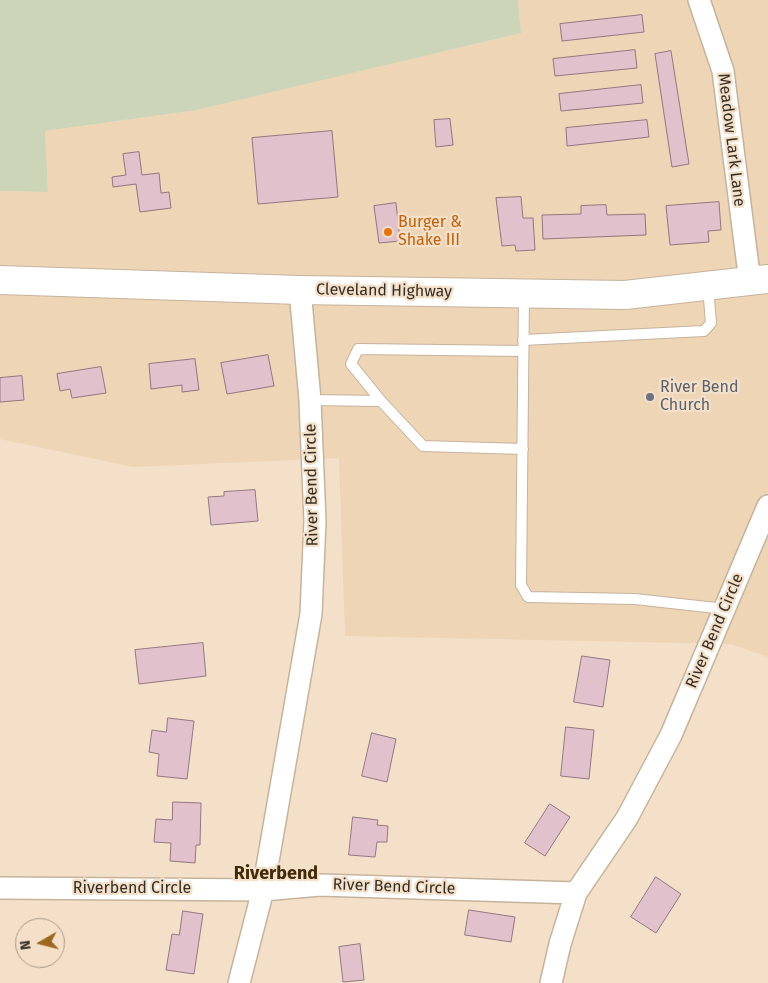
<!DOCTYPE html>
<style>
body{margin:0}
#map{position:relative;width:768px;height:983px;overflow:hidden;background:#f4e0c8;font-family:"Fira Sans",sans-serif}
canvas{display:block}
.north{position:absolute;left:15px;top:918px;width:50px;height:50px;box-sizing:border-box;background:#f4e0c8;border:1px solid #a89987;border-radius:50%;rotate:262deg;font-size:14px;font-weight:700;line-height:20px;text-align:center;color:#352e25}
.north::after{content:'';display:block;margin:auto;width:18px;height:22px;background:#9c681e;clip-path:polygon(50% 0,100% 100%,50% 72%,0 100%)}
</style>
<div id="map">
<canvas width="768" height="983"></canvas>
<div class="north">N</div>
</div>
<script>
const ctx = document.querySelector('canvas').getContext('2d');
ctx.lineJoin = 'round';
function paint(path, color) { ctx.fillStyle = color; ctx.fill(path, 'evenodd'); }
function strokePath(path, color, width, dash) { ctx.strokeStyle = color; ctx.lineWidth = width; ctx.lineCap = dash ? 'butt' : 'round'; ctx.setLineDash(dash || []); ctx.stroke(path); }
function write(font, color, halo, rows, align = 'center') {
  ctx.font = font + ' "Fira Sans",sans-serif'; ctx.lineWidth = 4.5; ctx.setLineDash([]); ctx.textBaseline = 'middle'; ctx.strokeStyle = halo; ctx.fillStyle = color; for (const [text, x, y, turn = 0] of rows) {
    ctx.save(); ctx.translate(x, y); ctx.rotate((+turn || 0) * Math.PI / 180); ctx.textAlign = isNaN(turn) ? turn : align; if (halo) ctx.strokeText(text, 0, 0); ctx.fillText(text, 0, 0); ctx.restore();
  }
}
paint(new Path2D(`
 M 518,0 L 768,0 L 768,657 L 731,644 L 345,636 L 339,458 L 133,467 L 0,439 L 0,191 L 48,192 L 45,131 L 197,110 L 521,33 Z`), '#edd5b6');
paint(new Path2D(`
 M 0,0 L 518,0 L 521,33 L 197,110 L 45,131 L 48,192 L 0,191 Z`), '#ccd5b8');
const building = new Path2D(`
 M 642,15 L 644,32 L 562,41 L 560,24 Z
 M 635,50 L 637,68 L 555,76 L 553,59 Z
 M 671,51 L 689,164 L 672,167 L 655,54 Z
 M 641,85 L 643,103 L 561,111 L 559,94 Z
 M 450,119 L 453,145 L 436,147 L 434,120 Z
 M 647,120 L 649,137 L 567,146 L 566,128 Z
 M 332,131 L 338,197 L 258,204 L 252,138 Z
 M 139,152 L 142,175 L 159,173 L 161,193 L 169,192 L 171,208 L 140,212 L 136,184 L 113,187 L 112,177 L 126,175 L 123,154 Z
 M 521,197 L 523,218 L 533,218 L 535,250 L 516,251 L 515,245 L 502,246 L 496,198 Z
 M 719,202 L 721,230 L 708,231 L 709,242 L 670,245 L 666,206 Z
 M 396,203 L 400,241 L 379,243 L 374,206 Z
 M 606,205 L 607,215 L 645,214 L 646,235 L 543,239 L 542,215 L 581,214 L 581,206 Z
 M 268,355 L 274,386 L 227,394 L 221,363 Z
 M 195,359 L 199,390 L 182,392 L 182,385 L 151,389 L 149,364 Z
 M 101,367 L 106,393 L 72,398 L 70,389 L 60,391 L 57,374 Z
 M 22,376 L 24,400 L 0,402 L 0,378 Z
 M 255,490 L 258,521 L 211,525 L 208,497 L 224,496 L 224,492 Z
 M 203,643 L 206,676 L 139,684 L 135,650 Z
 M 582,656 L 610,660 L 603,707 L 574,702 Z
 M 168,718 L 194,721 L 187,779 L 157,776 L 159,754 L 149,752 L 152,730 L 166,732 Z
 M 566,727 L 594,730 L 589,779 L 561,776 Z
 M 372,733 L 396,739 L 387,782 L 362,776 Z
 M 173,802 L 201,803 L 200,845 L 196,845 L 195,863 L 170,861 L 171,843 L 154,842 L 156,819 L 172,820 Z
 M 550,804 L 570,817 L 545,856 L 525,843 Z
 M 353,817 L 378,820 L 377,825 L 388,826 L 387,842 L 377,842 L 375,857 L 349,855 Z
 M 656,877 L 681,894 L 656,933 L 631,917 Z
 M 469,910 L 515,917 L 511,942 L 465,935 Z
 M 183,911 L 203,914 L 194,974 L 166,970 L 172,934 L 179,935 Z
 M 360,944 L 364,980 L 343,982 L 339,947 Z`);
paint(building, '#e1c1cc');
strokePath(building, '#937781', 1);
const service = new Path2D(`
 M 524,294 L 521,585 L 528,597 L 635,599 L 725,609
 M 523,340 L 704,331 L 711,323 L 708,287
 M 310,400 L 381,401 L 423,446 L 523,449
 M 381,401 L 351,364 L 358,349 L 523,351`);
const minor = new Path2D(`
 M 699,0 L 723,71 L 750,282
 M 0,888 L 263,890 L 320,885 L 576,893
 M 239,983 L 263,890 L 311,614 L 315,521 L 310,400 L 300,290
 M 551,983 L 560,944 L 576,893 L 627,818 L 671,735 L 768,506`);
const secondary = new Path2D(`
 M 0,280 L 300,290 L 625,295 L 768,279`);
strokePath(service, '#c6b39c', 12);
strokePath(minor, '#c6b39c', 24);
strokePath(secondary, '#c6b39c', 30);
strokePath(service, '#fff', 10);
strokePath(minor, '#fff', 21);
strokePath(secondary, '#fff', 28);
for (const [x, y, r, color] of [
 [388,232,5,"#e8710a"],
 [650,397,5,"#6b7280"]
]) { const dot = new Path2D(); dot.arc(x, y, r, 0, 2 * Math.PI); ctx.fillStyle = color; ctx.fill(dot); strokePath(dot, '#f4e0c8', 2); }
write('16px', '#352e25', '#f4e0c8', [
 ["Meadow Lark Lane",731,140,83],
 ["Cleveland Highway",384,291,1],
 ["River Bend Circle",312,485,-91],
 ["River Bend Circle",715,631,-67],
 ["River Bend Circle",394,887,2],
 ["Riverbend Circle",132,889]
]);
write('16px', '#c56008', '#f4e0c8', [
 ["Burger &",398,223],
 ["Shake III",398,241]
], 'left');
write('16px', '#5b616d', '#f4e0c8', [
 ["River Bend",660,388],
 ["Church",660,406]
], 'left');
write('bold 18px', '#422906', '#f4e0c8', [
 ["Riverbend",276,874]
]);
</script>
